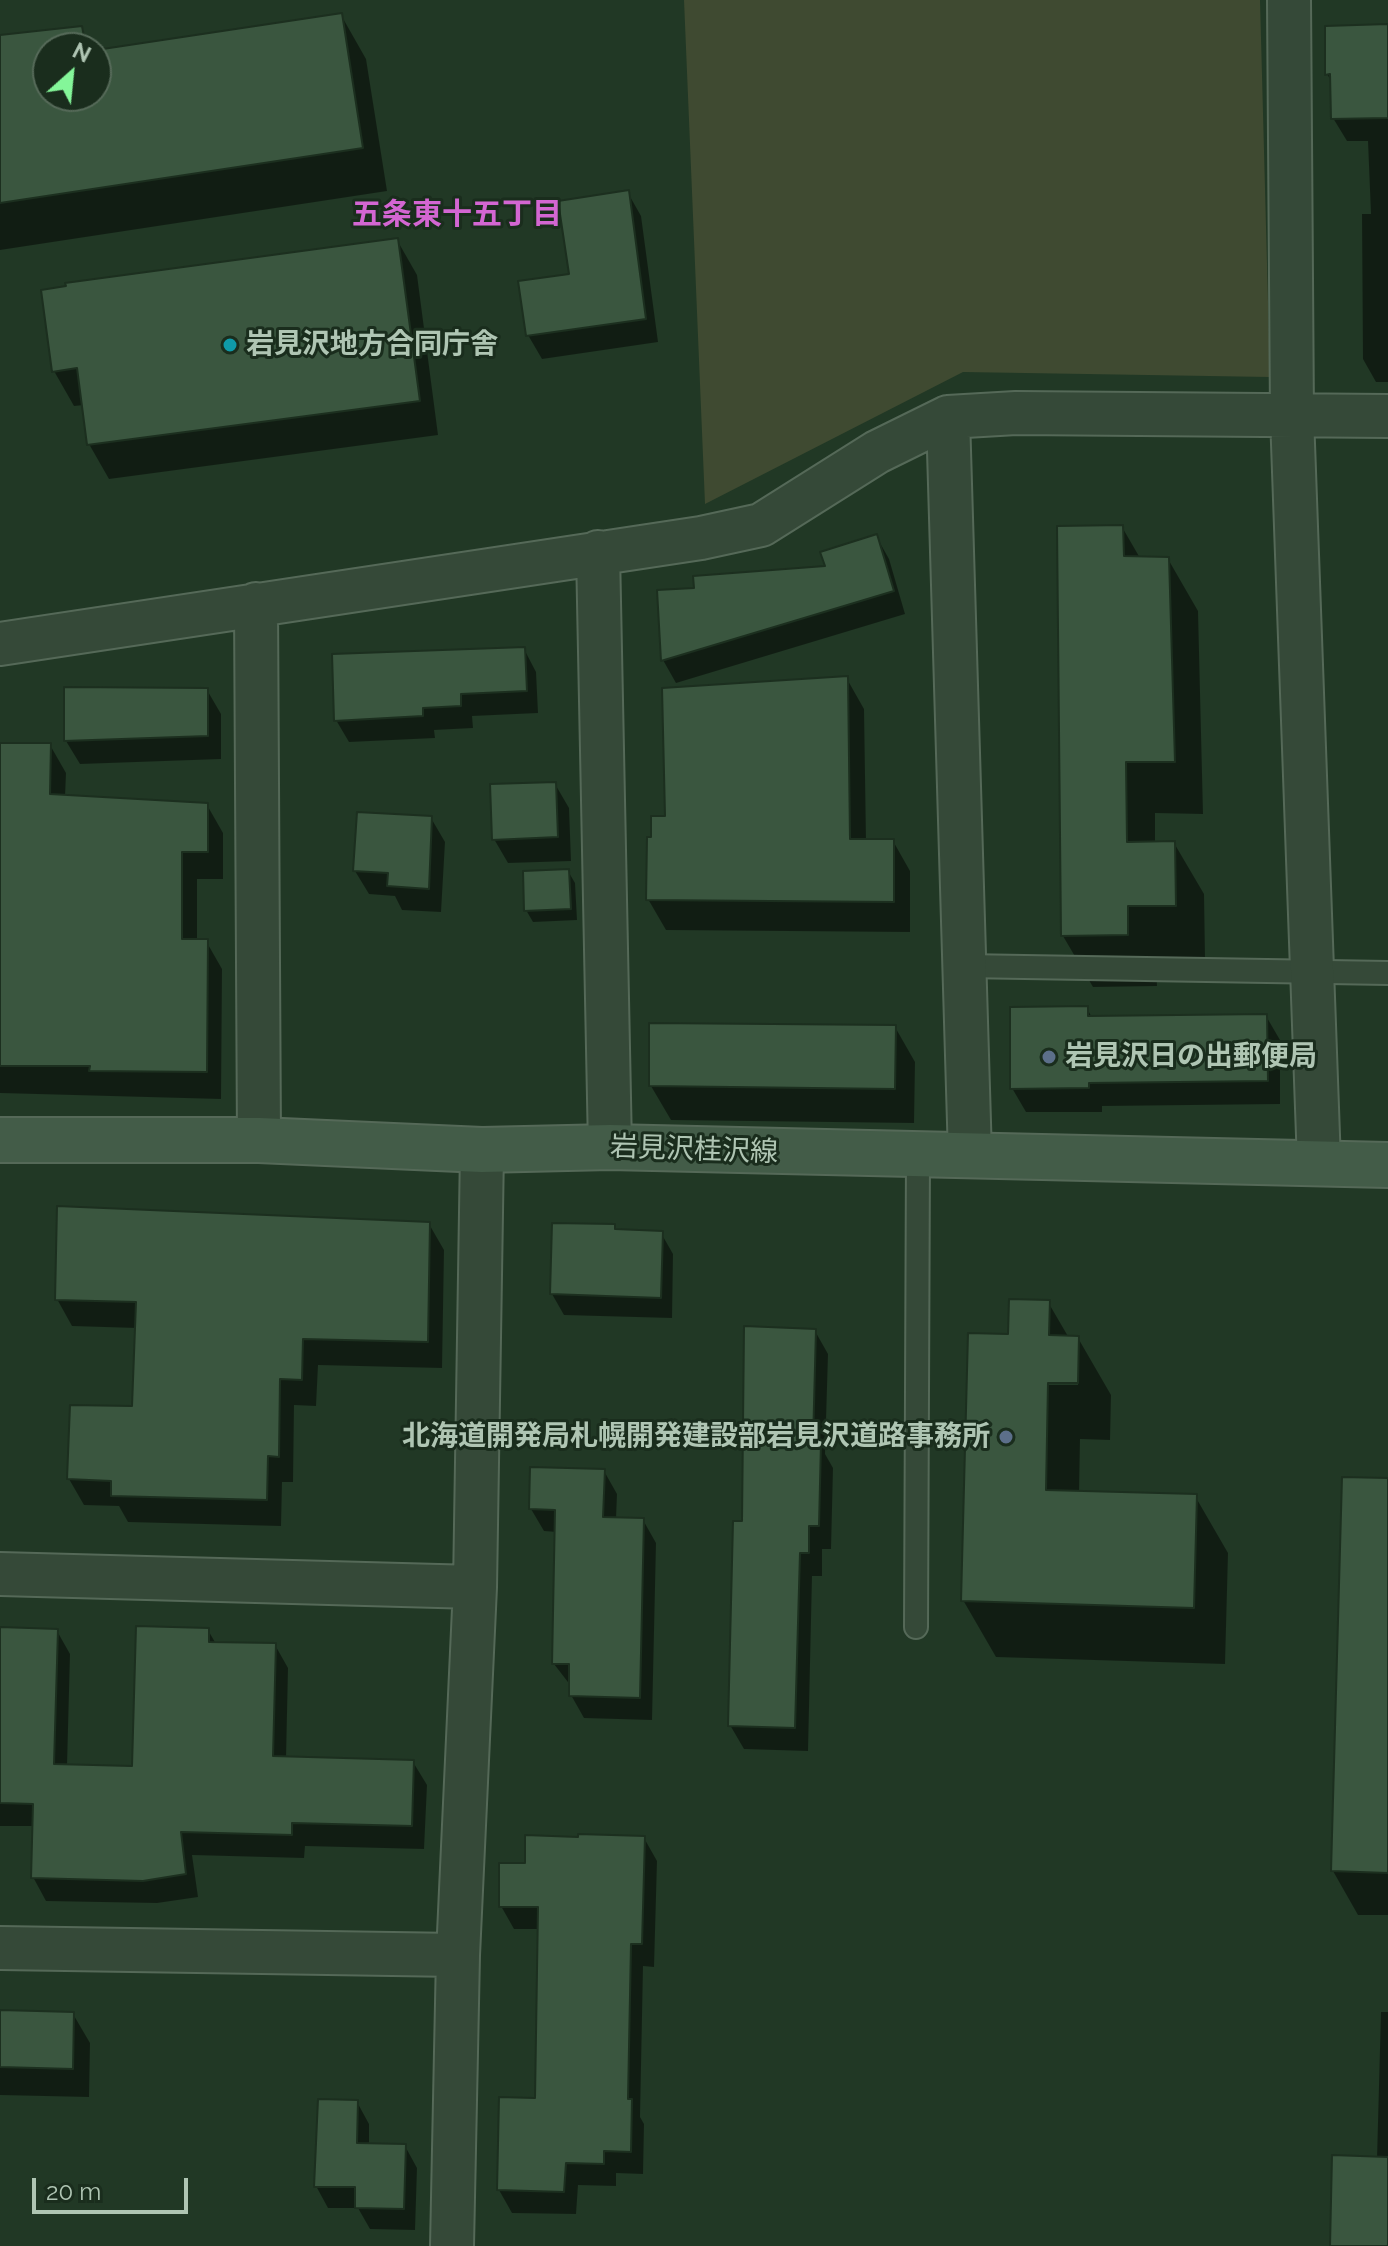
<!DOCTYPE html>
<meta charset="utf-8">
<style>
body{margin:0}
#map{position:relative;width:1388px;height:2246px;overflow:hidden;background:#213825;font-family:Raleway,sans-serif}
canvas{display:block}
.north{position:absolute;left:32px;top:32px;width:80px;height:80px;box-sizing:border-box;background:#1a2d1d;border:2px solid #566a59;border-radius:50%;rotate:27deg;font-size:22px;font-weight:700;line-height:32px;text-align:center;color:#afc5b3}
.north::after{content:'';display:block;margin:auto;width:28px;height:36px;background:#84f699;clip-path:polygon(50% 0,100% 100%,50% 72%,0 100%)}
.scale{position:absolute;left:32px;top:2178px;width:156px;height:36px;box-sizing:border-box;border:4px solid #afc5b3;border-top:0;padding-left:10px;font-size:24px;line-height:28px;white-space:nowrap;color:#afc5b3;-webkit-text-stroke:6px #1a2d1d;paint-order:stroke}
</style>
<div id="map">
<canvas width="1388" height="2246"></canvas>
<div class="north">N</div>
<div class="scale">20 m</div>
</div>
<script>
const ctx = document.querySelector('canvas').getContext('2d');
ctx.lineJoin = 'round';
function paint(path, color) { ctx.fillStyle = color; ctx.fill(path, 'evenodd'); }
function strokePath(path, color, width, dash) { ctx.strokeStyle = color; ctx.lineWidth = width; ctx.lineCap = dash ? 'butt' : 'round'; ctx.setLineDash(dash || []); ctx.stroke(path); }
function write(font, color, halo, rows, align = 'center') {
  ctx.font = font + ' Raleway,"Noto Sans JP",sans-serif'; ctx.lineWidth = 6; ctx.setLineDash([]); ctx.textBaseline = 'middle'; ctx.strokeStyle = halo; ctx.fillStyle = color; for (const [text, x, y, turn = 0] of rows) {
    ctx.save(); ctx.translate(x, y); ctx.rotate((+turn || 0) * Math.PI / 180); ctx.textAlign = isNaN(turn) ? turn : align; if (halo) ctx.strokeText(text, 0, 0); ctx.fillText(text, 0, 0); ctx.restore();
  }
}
paint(new Path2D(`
 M 684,0 L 1260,0 L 1270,377 L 963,372 L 705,504 Z`), '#3f4a31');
paint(new Path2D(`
 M 341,15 L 366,59 L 387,191 L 0,250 L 0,37 L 81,28 L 92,48 L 48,48 L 48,96 L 96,96 L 96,52 Z
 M 1388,26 L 1388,382 L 1376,382 L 1363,359 L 1362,214 L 1371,214 L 1368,141 L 1347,141 L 1333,118 L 1332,82 L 1327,74 Z
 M 628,193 L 641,216 L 658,342 L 542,359 L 528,335 Z
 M 397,240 L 417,275 L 438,435 L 109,479 L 89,444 L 84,405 L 74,406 L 54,371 Z
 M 1122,527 L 1140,558 L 1168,559 L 1198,611 L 1203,814 L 1155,813 L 1155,843 L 1174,843 L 1204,894 L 1205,958 L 1156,957 L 1157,986 L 1093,987 L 1063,936 Z
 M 876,536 L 889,559 L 905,614 L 676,683 L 663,660 L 696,589 L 827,568 Z
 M 524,649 L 536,672 L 538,713 L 472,716 L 473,728 L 434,730 L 435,738 L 349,742 L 336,720 Z
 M 847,679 L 864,709 L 866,841 L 893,841 L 910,871 L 910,932 L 666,930 L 648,899 L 667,818 Z
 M 207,690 L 221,714 L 221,759 L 80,764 L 66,741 Z
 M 0,745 L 50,745 L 66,773 L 65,797 L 207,805 L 223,833 L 223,879 L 197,879 L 197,941 L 206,941 L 222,969 L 221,1099 L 0,1093 Z
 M 555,784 L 569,808 L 571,861 L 508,863 L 494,839 Z
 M 431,818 L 445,842 L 441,912 L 402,910 L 395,896 L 369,894 L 355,871 Z
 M 568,871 L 575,883 L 577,920 L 533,922 L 526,910 Z
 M 1087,1008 L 1092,1018 L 1266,1016 L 1280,1040 L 1280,1104 L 1102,1106 L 1102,1112 L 1026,1112 L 1012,1088 Z
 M 895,1027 L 915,1062 L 914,1123 L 671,1120 L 651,1086 Z
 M 429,1224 L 444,1250 L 442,1368 L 318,1365 L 316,1406 L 294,1405 L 293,1482 L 282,1482 L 281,1526 L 128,1522 L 119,1506 L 84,1505 L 69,1479 L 134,1408 L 137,1328 L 72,1326 L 57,1299 Z
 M 614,1226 L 617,1231 L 661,1233 L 673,1254 L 672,1318 L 564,1315 L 552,1294 Z
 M 1048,1302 L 1069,1338 L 1078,1338 L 1111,1395 L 1110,1440 L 1080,1439 L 1079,1493 L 1195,1496 L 1228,1553 L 1225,1664 L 996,1657 L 963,1600 L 1010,1336 ZM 1039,1381 L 1078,1381 L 1078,1385 L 1038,1385 Z
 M 815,1331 L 828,1354 L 825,1454 L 833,1468 L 831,1549 L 822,1549 L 822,1576 L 812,1576 L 808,1751 L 744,1749 L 730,1725 L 744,1523 Z
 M 604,1471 L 617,1494 L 616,1519 L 643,1520 L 656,1543 L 652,1720 L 584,1718 L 571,1695 L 571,1686 L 554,1664 L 557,1532 L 544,1531 L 531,1509 Z
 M 1388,1480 L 1388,1915 L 1358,1915 L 1333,1871 Z
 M 0,1629 L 57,1631 L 70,1654 L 67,1766 L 134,1769 L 208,1630 L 216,1644 L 275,1645 L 288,1668 L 286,1759 L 413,1762 L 427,1785 L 424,1849 L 305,1846 L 304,1858 L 192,1855 L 198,1897 L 157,1903 L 46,1901 L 33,1877 L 34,1826 L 0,1826 Z
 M 644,1838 L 657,1861 L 654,1967 L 643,1966 L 640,2117 L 644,2124 L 643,2174 L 616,2173 L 616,2186 L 578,2185 L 576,2214 L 512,2213 L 499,2190 L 537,2100 L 540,1929 L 514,1929 L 501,1906 L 527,1865 Z
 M 0,2012 L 73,2014 L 90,2043 L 89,2097 L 0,2095 Z
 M 1381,2012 L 1388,2012 L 1388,2246 L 1332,2246 L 1377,2159 Z
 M 357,2102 L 369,2124 L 369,2145 L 405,2146 L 417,2168 L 415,2230 L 370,2229 L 358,2208 L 328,2208 L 316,2186 Z`), '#0007');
const building = new Path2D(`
 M 342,13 L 363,148 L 0,203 L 0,35 L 82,26 L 86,48 L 48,48 L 48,96 L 96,96 L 96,50 Z
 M 1388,24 L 1388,118 L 1331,119 L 1330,74 L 1325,75 L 1325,26 Z
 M 629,190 L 646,319 L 526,336 L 518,281 L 569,274 L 558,201 Z
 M 398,238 L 420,401 L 87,445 L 77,368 L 52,372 L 41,290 L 66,286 L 65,283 Z
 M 1123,525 L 1124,556 L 1169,557 L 1175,762 L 1126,762 L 1127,842 L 1175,841 L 1176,906 L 1128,906 L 1128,935 L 1061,936 L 1057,526 Z
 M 877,534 L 894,591 L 661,661 L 657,590 L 694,588 L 693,576 L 825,566 L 820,552 Z
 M 525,647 L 527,691 L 461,694 L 461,706 L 423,708 L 423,716 L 334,721 L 332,654 Z
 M 848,676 L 850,839 L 894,839 L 894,902 L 646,900 L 647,837 L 651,837 L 651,816 L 665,816 L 662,688 Z
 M 64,687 L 208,688 L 208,736 L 64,741 Z
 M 0,743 L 51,743 L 50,794 L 208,803 L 208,852 L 182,852 L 182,939 L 208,939 L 207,1072 L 89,1071 L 90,1066 L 0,1066 Z
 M 556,782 L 558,837 L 492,840 L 490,784 Z
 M 357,812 L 432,816 L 429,889 L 387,886 L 388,873 L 353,871 Z
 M 569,869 L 571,909 L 524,911 L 523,871 Z
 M 1088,1006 L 1088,1016 L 1267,1014 L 1268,1081 L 1089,1083 L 1089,1088 L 1010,1089 L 1010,1007 Z
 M 649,1023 L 896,1025 L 895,1089 L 649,1086 Z
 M 57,1206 L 430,1222 L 428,1342 L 303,1339 L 302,1380 L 280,1379 L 279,1457 L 268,1456 L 267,1500 L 111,1496 L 111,1481 L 67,1479 L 70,1405 L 132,1406 L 136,1302 L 55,1300 Z
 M 552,1223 L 615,1224 L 615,1229 L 663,1231 L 661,1298 L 550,1294 Z
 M 1009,1299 L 1050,1300 L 1049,1335 L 1079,1336 L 1078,1383 L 1048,1383 L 1046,1490 L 1197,1494 L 1194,1608 L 961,1601 L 968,1333 L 1008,1334 Z
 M 744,1326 L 816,1329 L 813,1442 L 821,1442 L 819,1526 L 809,1526 L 809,1553 L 800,1553 L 795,1728 L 728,1726 L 733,1521 L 742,1521 Z
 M 530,1467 L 605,1469 L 603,1517 L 644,1518 L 640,1698 L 569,1696 L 569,1664 L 552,1664 L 555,1510 L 529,1509 Z
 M 1342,1477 L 1388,1478 L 1388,1873 L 1331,1871 Z
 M 136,1626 L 209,1628 L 209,1642 L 276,1643 L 273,1756 L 414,1760 L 412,1826 L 292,1823 L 292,1835 L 181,1832 L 186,1874 L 143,1881 L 31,1878 L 33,1804 L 0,1803 L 0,1627 L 58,1629 L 54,1764 L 132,1766 Z
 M 578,1834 L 645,1836 L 642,1944 L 631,1944 L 628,2099 L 632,2099 L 631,2152 L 604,2151 L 604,2164 L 566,2163 L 564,2192 L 497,2190 L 499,2097 L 535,2098 L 538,1907 L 499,1907 L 499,1863 L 525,1863 L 525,1835 L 578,1837 Z
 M 0,2010 L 74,2012 L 73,2069 L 0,2067 Z
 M 318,2099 L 358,2100 L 357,2143 L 406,2144 L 404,2209 L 355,2208 L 355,2187 L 314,2187 Z
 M 1332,2155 L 1388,2157 L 1388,2246 L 1330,2246 Z`);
paint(building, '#3a563f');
strokePath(building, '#1c2f1f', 2);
const lane = new Path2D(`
 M 964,966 L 1388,973
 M 916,1627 L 918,1155`);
const street = new Path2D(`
 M 1289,0 L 1292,416 L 1319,1163
 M 948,417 L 970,1156
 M 598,552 L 610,1147
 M 256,604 L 259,1140
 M 0,644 L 701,538 L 761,525 L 877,452 L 948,417 L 1016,413 L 1388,416
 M 0,1574 L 475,1587
 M 0,1948 L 458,1955
 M 452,2246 L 458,1955 L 475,1587 L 482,1150`);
const secondary = new Path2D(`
 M 0,1140 L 259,1140 L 482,1150 L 610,1147 L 1388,1165`);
strokePath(lane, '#556958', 26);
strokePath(street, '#556958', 46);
strokePath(secondary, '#556958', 48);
strokePath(lane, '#354938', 22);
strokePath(street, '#354938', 42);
strokePath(secondary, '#435c48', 44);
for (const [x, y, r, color] of [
 [230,345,8,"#0f9aa8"],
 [1049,1057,8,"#5c6f8a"],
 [1006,1437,8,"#5c6f8a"]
]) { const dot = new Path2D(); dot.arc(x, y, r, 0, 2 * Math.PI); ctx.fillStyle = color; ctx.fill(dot); strokePath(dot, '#1a2d1d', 3); }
write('bold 28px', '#afc5b3', '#1a2d1d', [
 ["岩見沢地方合同庁舎",246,345],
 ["岩見沢日の出郵便局",1065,1057],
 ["北海道開発局札幌開発建設部岩見沢道路事務所",990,1437,"right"]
], 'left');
write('28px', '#afc5b3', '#1a2d1d', [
 ["岩見沢桂沢線",694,1150,2]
]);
write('bold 30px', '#d366d2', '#1a2d1d', [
 ["五条東十五丁目",457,215]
]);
</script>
